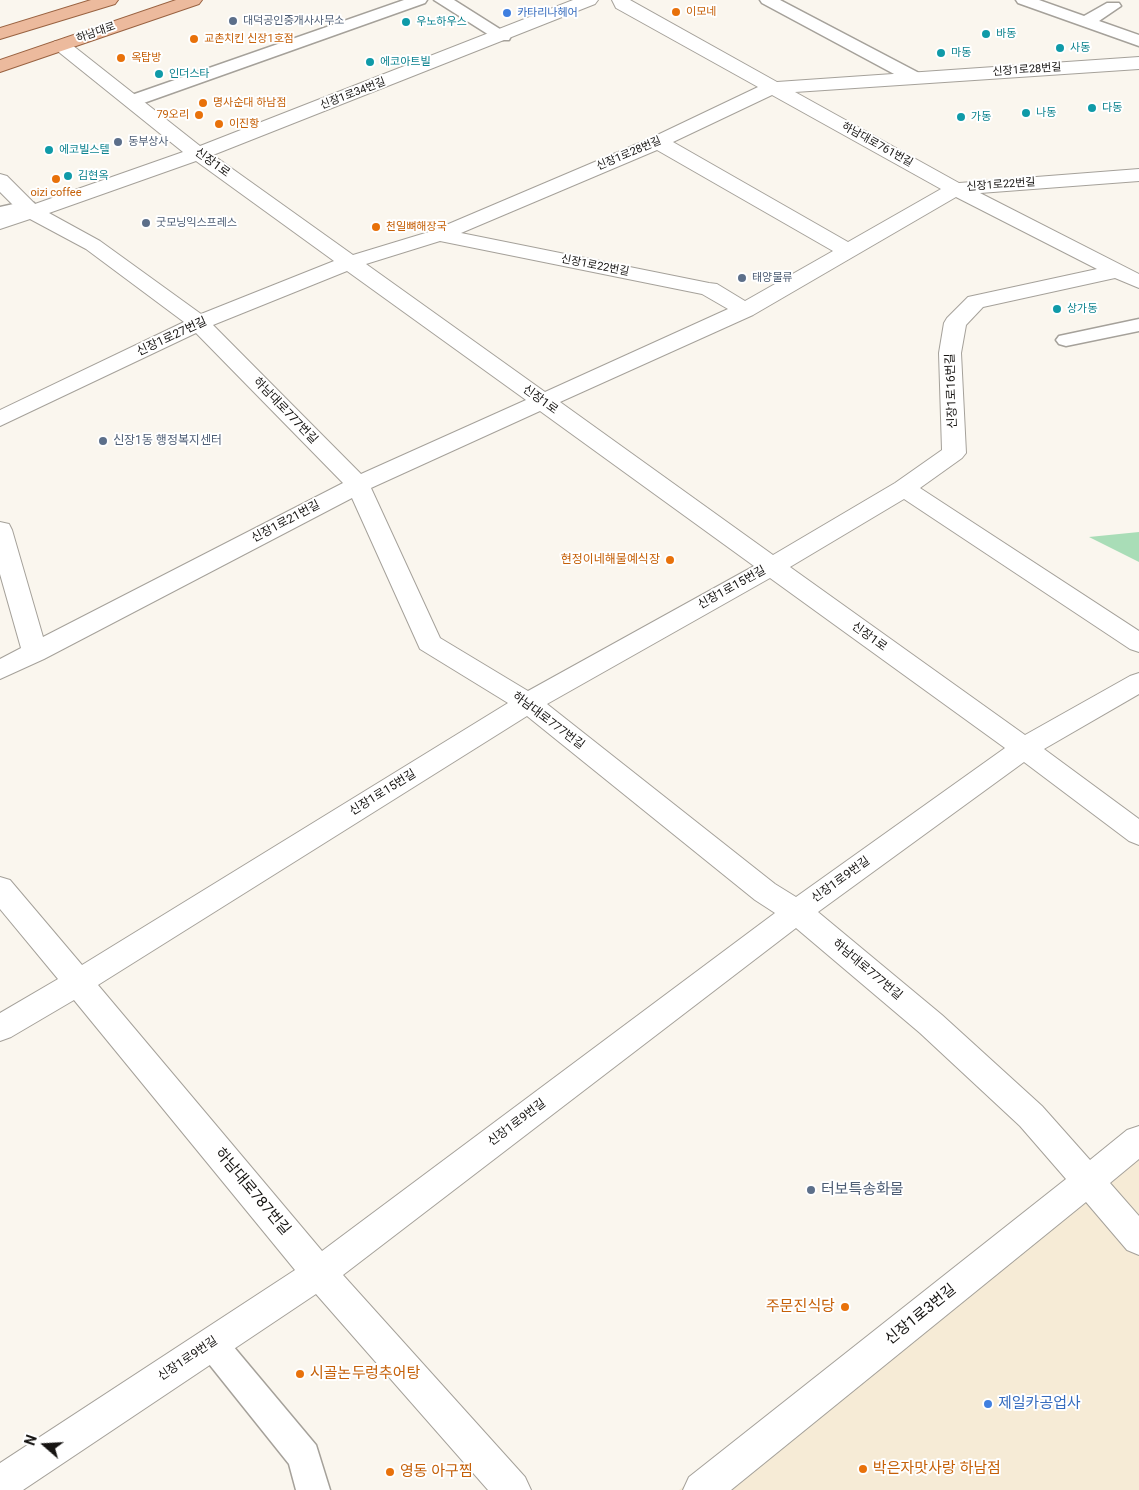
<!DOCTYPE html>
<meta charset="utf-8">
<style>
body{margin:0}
#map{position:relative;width:1139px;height:1490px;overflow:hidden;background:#faf6ee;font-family:Roboto,sans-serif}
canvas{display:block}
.north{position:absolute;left:20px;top:1420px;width:50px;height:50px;-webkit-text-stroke:4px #fff;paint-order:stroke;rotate:289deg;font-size:14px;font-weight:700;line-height:20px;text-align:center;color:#161412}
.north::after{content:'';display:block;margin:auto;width:18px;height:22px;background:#161412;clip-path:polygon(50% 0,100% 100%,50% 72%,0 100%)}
</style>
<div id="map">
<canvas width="1139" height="1490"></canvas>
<div class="north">N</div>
</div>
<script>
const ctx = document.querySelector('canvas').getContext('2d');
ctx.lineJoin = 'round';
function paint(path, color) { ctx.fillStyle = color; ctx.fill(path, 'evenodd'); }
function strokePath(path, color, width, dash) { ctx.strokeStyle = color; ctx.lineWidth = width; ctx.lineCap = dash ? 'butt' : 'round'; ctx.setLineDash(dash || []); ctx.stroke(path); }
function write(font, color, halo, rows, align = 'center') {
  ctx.font = font + ' Roboto,"Noto Sans KR",sans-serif'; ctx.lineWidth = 4; ctx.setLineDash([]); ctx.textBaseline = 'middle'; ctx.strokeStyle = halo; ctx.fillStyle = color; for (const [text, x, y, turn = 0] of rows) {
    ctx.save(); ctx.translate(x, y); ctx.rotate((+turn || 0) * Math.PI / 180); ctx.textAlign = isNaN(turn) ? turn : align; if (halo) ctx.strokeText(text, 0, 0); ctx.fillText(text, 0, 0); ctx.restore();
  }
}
paint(new Path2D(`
 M 1139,1125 L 1139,1490 L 679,1490 Z`), '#f6ebd6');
paint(new Path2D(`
 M 1139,532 L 1139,562 L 1089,537 Z`), '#a9ddb7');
const lane = new Path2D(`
 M 404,0 L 427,0 L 425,3 L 138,105 L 126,105 L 123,101 L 126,97 Z
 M 434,0 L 454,0 L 511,36 L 509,40 L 497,40 Z
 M 760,0 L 780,0 L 921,74 L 924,78 L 921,82 L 909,82 L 762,3 Z
 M 1016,0 L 1039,0 L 1084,16 L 1107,3 L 1119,3 L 1121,6 L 1099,21 L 1139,35 L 1139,46 L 1018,3 Z
 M 27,201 L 34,203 L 36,207 L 34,211 L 0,219 L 0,207 Z
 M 1139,319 L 1139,331 L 1066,346 L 1059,344 L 1056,340 L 1059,336 Z
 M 212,1329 L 223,1334 L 316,1445 L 330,1490 L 296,1490 L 289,1464 L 201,1354 L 196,1344 L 201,1334 Z`);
const street = new Path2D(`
 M 573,0 L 598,0 L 595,4 L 213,155 L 353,255 L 432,231 L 651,138 L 758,87 L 616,8 L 612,0 L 630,0 L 777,82 L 1139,57 L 1139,69 L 795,92 L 959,183 L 1139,169 L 1139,181 L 980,193 L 1139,274 L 1139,288 L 1115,278 L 983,307 L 966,325 L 961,353 L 966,453 L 962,458 L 920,488 L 1139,631 L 1139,652 L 1130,649 L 904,499 L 790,567 L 1025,735 L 1130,676 L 1139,673 L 1139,694 L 1044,749 L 1139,819 L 1139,845 L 1129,841 L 1024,762 L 818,912 L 942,1015 L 1042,1106 L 1090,1160 L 1127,1130 L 1139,1126 L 1139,1159 L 1110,1183 L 1139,1216 L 1139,1255 L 1127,1250 L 1086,1202 L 731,1490 L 683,1490 L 689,1477 L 1066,1179 L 1020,1126 L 920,1033 L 796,928 L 343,1275 L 525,1477 L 531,1490 L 488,1490 L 316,1294 L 23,1490 L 0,1490 L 0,1463 L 295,1270 L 74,1000 L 11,1037 L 0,1041 L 0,1013 L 58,979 L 0,909 L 0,877 L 10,880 L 82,965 L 508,703 L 420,649 L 352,498 L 44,659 L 0,679 L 0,659 L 21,648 L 0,574 L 0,522 L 9,524 L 12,530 L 43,637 L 343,483 L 196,333 L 0,426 L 0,410 L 184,322 L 86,249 L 30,219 L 0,229 L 0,216 L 18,210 L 0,192 L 0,174 L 7,176 L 35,204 L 183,152 L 55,49 L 52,45 L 55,41 L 67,41 L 200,146 ZM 772,95 L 941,189 L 848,242 L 673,142 ZM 657,150 L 833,251 L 745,301 L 717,284 L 709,283 L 461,233 ZM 196,161 L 334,261 L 201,314 L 100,241 L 49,213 ZM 956,197 L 1097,269 L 968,297 L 947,318 L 944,323 L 939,353 L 942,450 L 895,483 L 773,555 L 560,402 L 753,315 ZM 440,241 L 702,294 L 728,309 L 545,392 L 366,264 ZM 347,271 L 526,400 L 361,474 L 213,325 ZM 540,411 L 754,566 L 528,691 L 440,638 L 371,488 ZM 770,578 L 1005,748 L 796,897 L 775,884 L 547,704 ZM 527,716 L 755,900 L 775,913 L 322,1251 L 98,985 Z`);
const primary = new Path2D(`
 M 91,0 L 118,0 L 115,4 L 0,39 L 0,28 Z
 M 176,0 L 202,0 L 199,4 L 0,72 L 0,60 Z`);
strokePath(lane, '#a5a19a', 3);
strokePath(street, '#a5a19a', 2);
strokePath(primary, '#996241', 2);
paint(lane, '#fff');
paint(street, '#fff');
paint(primary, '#ecba9d');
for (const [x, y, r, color] of [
 [676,12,5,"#e8710a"],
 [507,13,5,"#3f7fe0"],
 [233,21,5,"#5c6f8a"],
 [406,22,5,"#0f9aa8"],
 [986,34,5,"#0f9aa8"],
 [194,39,5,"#e8710a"],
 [1060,48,5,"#0f9aa8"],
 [941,53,5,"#0f9aa8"],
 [121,58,5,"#e8710a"],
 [370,62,5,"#0f9aa8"],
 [159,74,5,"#0f9aa8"],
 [203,103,5,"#e8710a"],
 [1092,108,5,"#0f9aa8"],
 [1026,113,5,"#0f9aa8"],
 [199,115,5,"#e8710a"],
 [961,117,5,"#0f9aa8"],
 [219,124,5,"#e8710a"],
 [118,142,5,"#5c6f8a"],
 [49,150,5,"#0f9aa8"],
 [68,176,5,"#0f9aa8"],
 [56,179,5,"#e8710a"],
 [146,223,5,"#5c6f8a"],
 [376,227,5,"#e8710a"],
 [742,278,5,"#5c6f8a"],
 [1057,309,5,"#0f9aa8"],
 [103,441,5,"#5c6f8a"],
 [670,560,5,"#e8710a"],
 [811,1190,5,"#5c6f8a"],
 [845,1307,5,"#e8710a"],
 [300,1374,5,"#e8710a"],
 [988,1404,5,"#3f7fe0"],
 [863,1469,5,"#e8710a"],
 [390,1472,5,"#e8710a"]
]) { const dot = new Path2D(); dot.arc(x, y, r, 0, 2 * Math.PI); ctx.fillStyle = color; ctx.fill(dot); strokePath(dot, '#fff', 2); }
write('11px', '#c56008', '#fff', [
 ["이모네",686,12],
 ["교촌치킨 신장1호점",204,39],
 ["옥탑방",131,58],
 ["명사순대 하남점",213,103],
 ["79오리",189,115,"right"],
 ["이진항",229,124],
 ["oizi coffee",56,193,"center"],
 ["천일뼈해장국",386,227]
], 'left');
write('11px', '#366cbe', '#fff', [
 ["카타리나헤어",517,13]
], 'left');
write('11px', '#4e5e75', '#fff', [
 ["대덕공인중개사사무소",243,21],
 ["동부상사",128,142],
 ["굿모닝익스프레스",156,223],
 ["태양물류",752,278]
], 'left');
write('11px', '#0d838f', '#fff', [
 ["우노하우스",416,22],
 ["바동",996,34],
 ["사동",1070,48],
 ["마동",951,53],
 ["에코아트빌",380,62],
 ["인더스타",169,74],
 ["다동",1102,108],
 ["나동",1036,113],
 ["가동",971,117],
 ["에코빌스텔",59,150],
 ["김현옥",78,176],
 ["상가동",1067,309]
], 'left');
write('11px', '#161412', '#fff', [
 ["하남대로",96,33,-19],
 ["신장1로28번길",1027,70,-4],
 ["신장1로34번길",353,94,-21],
 ["하남대로761번길",877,145,29],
 ["신장1로28번길",629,154,-23],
 ["신장1로22번길",1001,185,-4],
 ["신장1로22번길",595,266,11]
]);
write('12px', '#161412', '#fff', [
 ["신장1로",212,163,36],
 ["신장1로27번길",172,337,-25],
 ["신장1로16번길",952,391,-92],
 ["신장1로",540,400,36],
 ["하남대로777번길",285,411,46],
 ["신장1로21번길",286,522,-28],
 ["신장1로15번길",732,588,-29],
 ["신장1로",869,637,36],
 ["하남대로777번길",548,721,37],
 ["신장1로15번길",383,793,-32],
 ["신장1로9번길",841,880,-36],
 ["하남대로777번길",867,970,40],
 ["신장1로9번길",517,1123,-37],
 ["신장1로9번길",188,1359,-34]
]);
write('12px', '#4e5e75', '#fff', [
 ["신장1동 행정복지센터",113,441]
], 'left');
write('12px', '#c56008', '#fff', [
 ["현정이네해물예식장",660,560]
], 'right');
write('15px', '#4e5e75', '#fff', [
 ["터보특송화물",821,1190]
], 'left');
write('15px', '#161412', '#fff', [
 ["하남대로787번길",252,1192,50],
 ["신장1로3번길",921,1315,-39]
]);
write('15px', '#c56008', '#fff', [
 ["주문진식당",835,1307,"right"],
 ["시골논두렁추어탕",310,1374],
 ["박은자맛사랑 하남점",873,1469],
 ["영동 아구찜",400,1472]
], 'left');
write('15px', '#366cbe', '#fff', [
 ["제일카공업사",998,1404]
], 'left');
</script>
